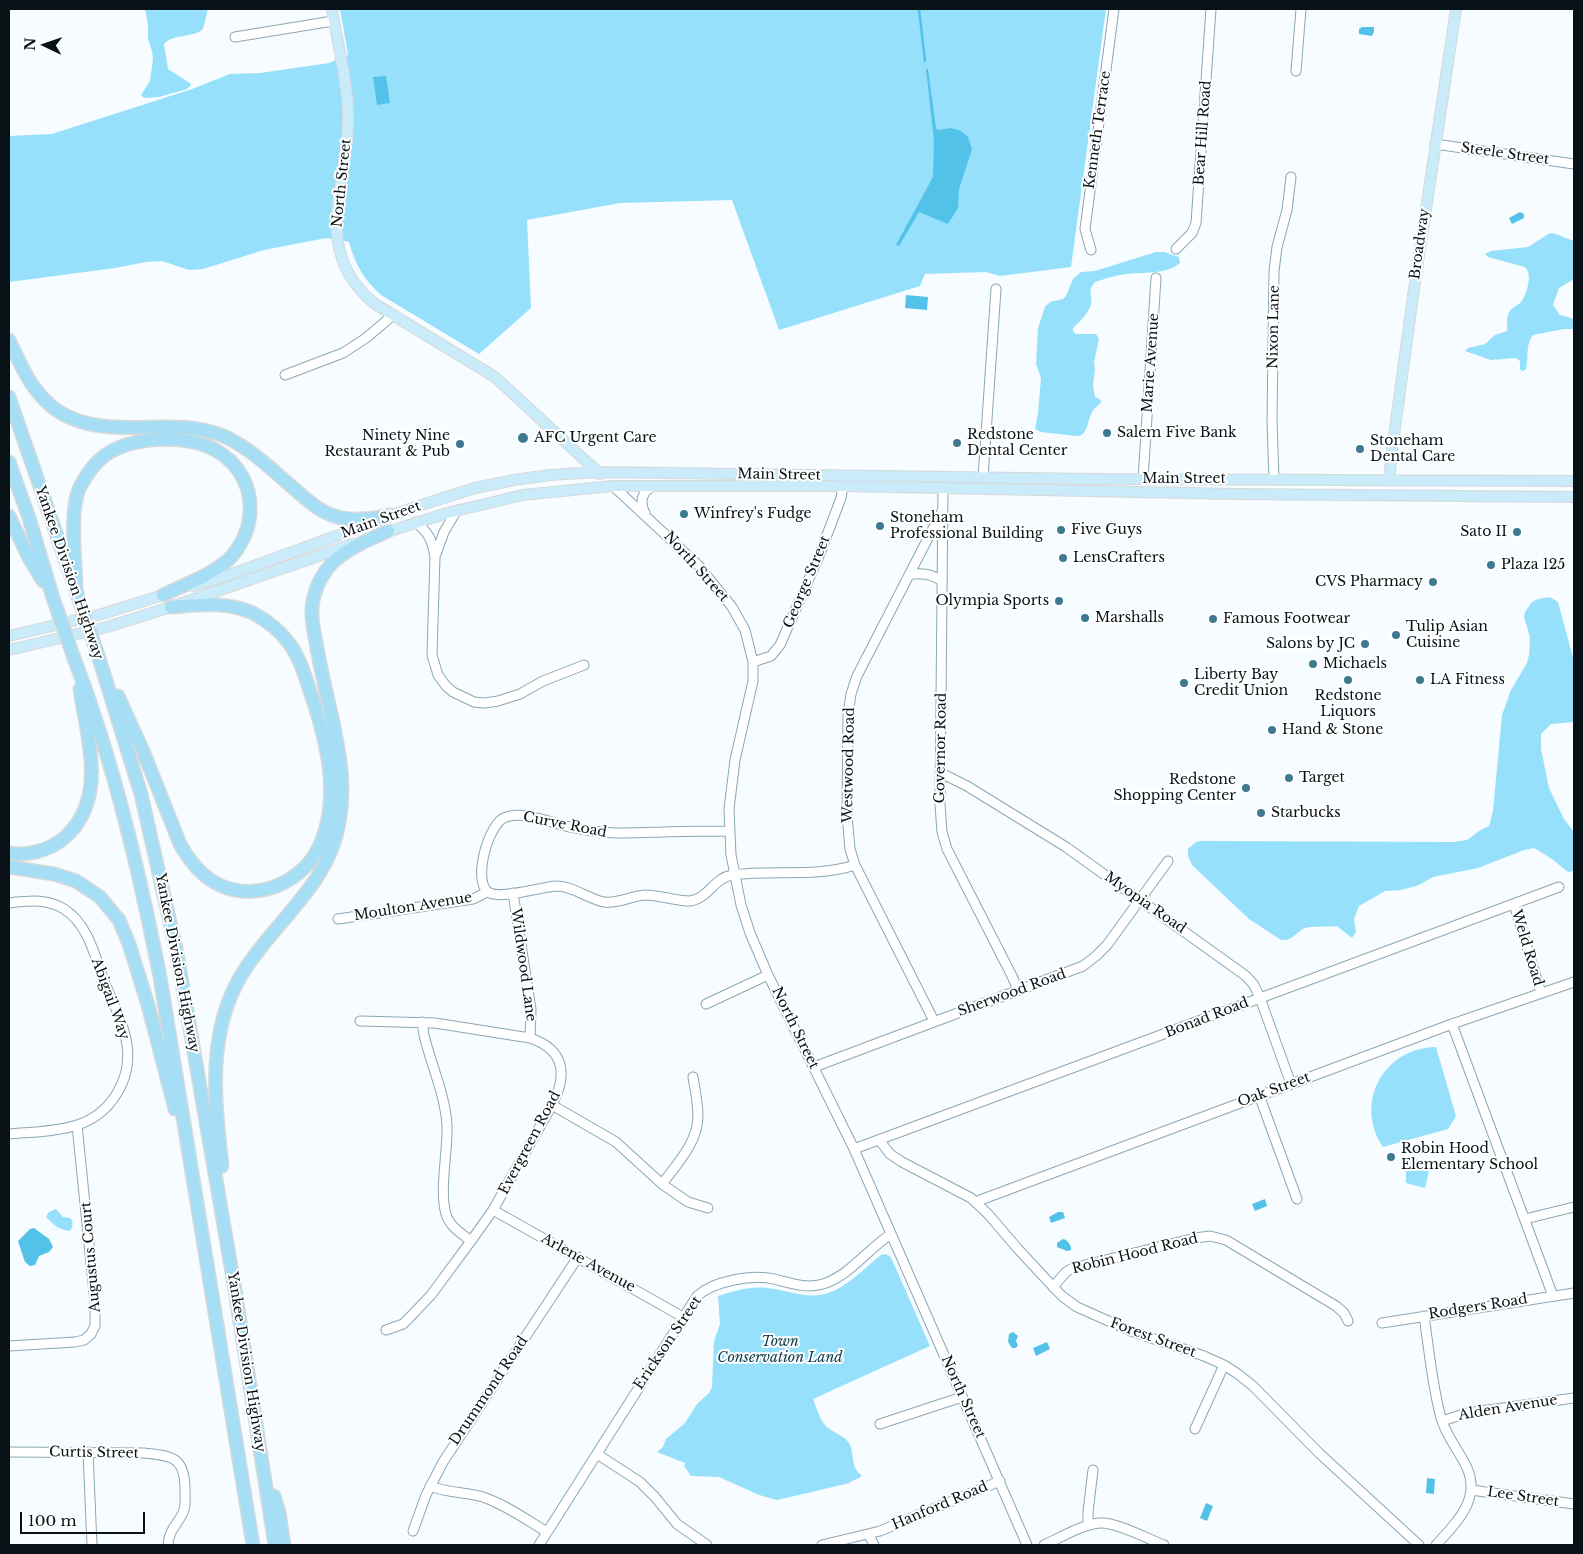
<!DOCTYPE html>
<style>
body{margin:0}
#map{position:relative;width:1583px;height:1554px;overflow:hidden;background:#f6fcff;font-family:"Libre Baskerville",serif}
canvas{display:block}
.frame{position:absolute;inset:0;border:10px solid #081216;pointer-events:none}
.north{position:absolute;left:20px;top:20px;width:50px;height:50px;-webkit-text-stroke:4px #fff;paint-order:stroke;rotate:273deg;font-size:14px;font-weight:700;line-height:20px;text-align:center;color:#081216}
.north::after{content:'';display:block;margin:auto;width:18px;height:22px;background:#081216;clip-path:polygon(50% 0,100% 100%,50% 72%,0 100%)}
.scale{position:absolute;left:20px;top:1512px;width:125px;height:22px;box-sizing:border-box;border:2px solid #081216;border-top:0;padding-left:6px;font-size:15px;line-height:18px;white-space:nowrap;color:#081216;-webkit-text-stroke:4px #fff;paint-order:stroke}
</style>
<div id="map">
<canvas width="1583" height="1554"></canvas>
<div class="frame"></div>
<div class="north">N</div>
<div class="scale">100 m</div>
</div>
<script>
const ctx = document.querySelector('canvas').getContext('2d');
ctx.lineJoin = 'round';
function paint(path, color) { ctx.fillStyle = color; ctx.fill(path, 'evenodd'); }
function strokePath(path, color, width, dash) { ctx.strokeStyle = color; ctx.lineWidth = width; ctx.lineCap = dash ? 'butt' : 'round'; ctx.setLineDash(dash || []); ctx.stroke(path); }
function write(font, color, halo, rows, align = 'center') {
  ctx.font = font + ' "Libre Baskerville",serif'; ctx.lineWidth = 4; ctx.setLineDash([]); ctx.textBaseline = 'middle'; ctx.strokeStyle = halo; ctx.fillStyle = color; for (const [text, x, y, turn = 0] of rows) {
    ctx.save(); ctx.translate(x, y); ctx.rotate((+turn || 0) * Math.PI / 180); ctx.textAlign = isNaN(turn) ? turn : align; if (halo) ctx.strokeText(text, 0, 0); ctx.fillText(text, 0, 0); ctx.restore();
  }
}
paint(new Path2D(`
 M 145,9 L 208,9 C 206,15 205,23 203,28 C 198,38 173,33 164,44 L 168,69 L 190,83 L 191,85 L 187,89 L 159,97 L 144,98 L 141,95 L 150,81 L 153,59 L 152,51 L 148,39 L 148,25 Z
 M 340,9 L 1106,9 L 1071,267 L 1000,276 L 986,272 L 925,274 L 920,286 L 779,330 L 732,200 L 620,203 L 527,220 L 531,308 L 479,354 L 381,295 C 364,280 355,264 349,242 L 326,238 L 264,250 L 203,269 L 189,270 L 162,261 L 146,262 L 115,268 L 9,282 L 9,136 L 52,134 L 192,89 L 230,74 L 260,73 L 329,63 L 348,55 Z
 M 1550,233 L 1556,234 L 1574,241 L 1574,279 L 1559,288 L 1553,305 L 1560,315 L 1574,319 L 1574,329 L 1564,329 L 1533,335 C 1525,346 1529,356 1526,369 L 1523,371 L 1520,370 L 1520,361 L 1516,358 L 1491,360 L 1465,351 L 1468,348 L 1485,344 L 1495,335 L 1507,331 C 1508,326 1506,321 1508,315 C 1510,307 1517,307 1522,301 C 1527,292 1533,275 1525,267 L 1488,257 L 1485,254 L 1491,251 L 1528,247 Z
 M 1156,252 L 1164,252 L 1179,257 L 1180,263 C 1166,275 1143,272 1126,274 C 1116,275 1104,279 1095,282 C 1087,290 1093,296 1091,305 C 1088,314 1079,322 1073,328 L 1073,331 L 1076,334 L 1096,334 L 1099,339 L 1094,362 L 1095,369 L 1093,385 L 1095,397 L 1101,400 L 1101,402 C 1099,405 1097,406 1095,408 C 1086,417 1090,437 1076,436 L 1041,432 L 1035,429 L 1038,413 L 1041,378 L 1036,364 L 1038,328 L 1045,307 L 1050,302 L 1063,299 L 1066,296 L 1073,279 L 1081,272 L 1095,271 Z
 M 1550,597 L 1558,602 L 1574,661 L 1574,722 L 1551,724 L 1541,734 L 1541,749 L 1549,788 L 1564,819 L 1574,832 L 1574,871 L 1568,872 L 1552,859 L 1534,848 L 1524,850 L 1478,868 L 1433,877 L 1419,885 L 1401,890 L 1385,891 L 1359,906 L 1354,919 L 1356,932 L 1352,938 L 1337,926 C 1330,927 1309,926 1305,928 C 1296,932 1293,941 1281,940 L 1249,919 L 1192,865 L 1188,856 L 1188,849 L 1196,842 L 1201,841 L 1454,842 L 1467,840 L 1479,831 L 1489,826 L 1493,811 L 1502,715 L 1511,690 L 1527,663 L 1529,655 L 1530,637 L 1524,617 L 1525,612 L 1532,602 L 1538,599 Z
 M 1436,1047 L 1456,1116 L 1448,1129 L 1383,1147 C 1354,1103 1383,1048 1436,1047 Z
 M 1412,1158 L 1431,1163 L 1425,1188 L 1406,1183 L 1406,1171 Z
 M 56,1209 L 63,1217 L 70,1218 C 74,1222 73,1226 70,1231 C 59,1230 54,1225 46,1217 L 49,1212 Z
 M 885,1254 L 890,1256 L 893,1262 L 930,1346 L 813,1399 C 816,1406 819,1417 824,1424 C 830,1432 843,1434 849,1443 C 855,1454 850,1466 861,1475 L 861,1477 L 850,1482 L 850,1483 L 777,1500 L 759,1495 L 719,1477 L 691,1476 L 684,1466 L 685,1463 L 657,1452 L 663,1447 L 666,1439 L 685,1423 L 697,1404 L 709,1393 L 712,1387 L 714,1341 L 720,1324 L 718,1296 C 734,1291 751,1286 767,1288 C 788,1290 807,1300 828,1293 C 849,1286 864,1268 881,1255 Z`), '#97e0fc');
paint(new Path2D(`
 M 1362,27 L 1374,27 L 1374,32 L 1372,36 L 1359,34 L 1359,29 Z
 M 926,69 L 928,69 L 936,128 L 938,130 L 951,128 L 961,131 L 968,137 L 972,149 L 959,189 L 958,208 L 948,224 L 919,212 L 899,246 L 896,245 L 933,177 L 934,141 Z
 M 386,76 L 390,103 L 377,105 L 373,77 Z
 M 1520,212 L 1524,214 L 1524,218 L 1512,224 L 1509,218 Z
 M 906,295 L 928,297 L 927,310 L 905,308 Z
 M 1265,1199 L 1267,1206 L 1255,1211 L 1252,1204 Z
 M 1058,1212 L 1063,1212 L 1065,1218 L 1051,1223 L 1049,1217 Z
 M 34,1228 L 49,1239 L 53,1247 L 49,1252 L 39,1256 L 35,1265 L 30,1266 L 25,1262 L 18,1241 L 30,1229 Z
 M 1063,1239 C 1067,1239 1072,1246 1071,1250 L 1067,1251 L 1057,1247 L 1057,1243 Z
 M 1013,1332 L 1018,1336 L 1016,1341 L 1018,1346 L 1015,1348 L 1012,1348 L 1008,1342 L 1009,1334 Z
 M 1047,1342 L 1050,1349 L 1036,1356 L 1033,1348 Z
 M 1427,1478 L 1435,1479 L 1434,1494 L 1426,1493 Z
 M 1206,1503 L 1213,1506 L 1207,1521 L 1200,1518 Z`), '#53c2e9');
strokePath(new Path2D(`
 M 919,9 L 925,61`), '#53c2e9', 2.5);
const minor = new Path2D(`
 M 235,37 L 333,21
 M 1296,71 L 1301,9
 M 1435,144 L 1574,164
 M 1176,249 L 1192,233 L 1196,223 L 1211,9
 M 1091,250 L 1085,229 L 1114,9
 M 285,375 L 343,353 L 366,338 L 392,316
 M 983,477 L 996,289
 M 1143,479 L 1156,278
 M 1274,479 L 1272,421 L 1274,271 L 1277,247 L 1287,210 L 1291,177
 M 613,486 L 698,565 L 732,607 L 745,630 L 753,662 L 753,681 L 735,760 L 729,809 L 731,855 L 741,905 L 750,933 L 768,975 L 854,1149 L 1027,1545
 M 943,488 L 940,805 L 942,832 L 947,849 L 1012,976 L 1018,990
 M 645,513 C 639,502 642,489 655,486
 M 416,522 C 429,534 432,539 435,557 L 432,655 L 438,675 L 446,686 L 453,692 L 474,702 L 485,703 L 498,701 L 520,694 L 543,681 L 584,665
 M 436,554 L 444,532 L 457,510
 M 909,575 C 921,572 932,574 942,581
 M 753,662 L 771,656 L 780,645 L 819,556 L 841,498 L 843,486
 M 941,773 L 967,786 L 1066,847 L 1246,976 L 1254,985 L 1260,998 L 1291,1084
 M 729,831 C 707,831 686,831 664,832 C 629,833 604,835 570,827 C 551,823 526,811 506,817 C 488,822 471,885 490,893 C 503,899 541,887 557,886 C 573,886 588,899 604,902 C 618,904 631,896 645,895 C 660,895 675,901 690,901 C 709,898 714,878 732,875 C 772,869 815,878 855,865
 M 513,893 L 531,1009 L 530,1038
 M 9,903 C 28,901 47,898 64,909 C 88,924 95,956 104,981 C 112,1001 124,1023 127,1045 C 132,1080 110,1115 77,1125 C 56,1132 31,1132 9,1134
 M 1514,904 L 1541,993
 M 338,919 L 473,899 L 487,892
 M 706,1004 L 768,975
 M 360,1021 L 435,1023 L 530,1038 C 566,1050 567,1076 552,1105 L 493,1210 L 471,1241 L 431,1295 L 412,1315 L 403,1324 L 386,1330
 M 934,1021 L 855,865 L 850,849 L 847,815 L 848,715 L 851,694 L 857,676 L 942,511
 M 422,1022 L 424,1035 C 431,1065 445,1094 447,1125 C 448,1151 439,1191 446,1214 C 449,1226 462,1234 471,1241
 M 1452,1024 L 1553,1296
 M 814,1067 L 1083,966 L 1096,956 L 1107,945 L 1168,861
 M 1259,1095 L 1297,1199
 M 552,1105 L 616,1142 L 662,1184 C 677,1164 698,1142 698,1116 C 698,1103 695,1089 693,1077
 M 880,1141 L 890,1154 L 902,1162 L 971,1198 L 988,1214 L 1018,1249 L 1043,1276 L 1062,1296 L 1077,1307 L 1131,1331 L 1204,1356 L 1224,1365 L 1238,1374 L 1253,1386 L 1319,1453 L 1419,1545
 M 854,1149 L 1559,887
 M 662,1184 L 688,1202 L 708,1208
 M 975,1202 L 1452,1024 L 1574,982
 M 493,1210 L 683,1317
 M 1525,1219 L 1574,1207
 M 1053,1287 L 1066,1272 L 1073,1268 L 1195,1238 L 1210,1236 L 1226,1240 L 1336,1306 L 1344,1313 L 1348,1321
 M 1424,1316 C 1429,1349 1432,1385 1441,1418 C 1446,1435 1456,1447 1464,1462 C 1484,1496 1458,1521 1436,1545
 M 1382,1323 L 1574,1293
 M 9,1346 L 75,1342 L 84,1340 L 91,1334 L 95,1326 L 95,1303 L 77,1125
 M 1442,1421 L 1467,1413 L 1574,1398
 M 880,1424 L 962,1397
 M 1195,1429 L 1224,1365
 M 9,1452 L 144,1453 C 171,1456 184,1456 185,1487 C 185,1495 186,1503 184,1510 C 179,1524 169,1528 168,1545
 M 88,1452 L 92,1545
 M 597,1454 L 640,1482 L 655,1497 L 677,1524 L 707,1545
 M 430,1486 C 447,1493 465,1492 483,1497 C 506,1505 527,1520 547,1532
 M 1471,1490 L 1574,1504
 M 1088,1525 L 1088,1512 L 1093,1470
 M 413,1531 L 426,1495 L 443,1462 L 578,1257
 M 869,1535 L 874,1545
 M 539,1545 L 697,1296 C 714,1281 752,1274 774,1279 C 790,1283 806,1289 823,1284 C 849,1276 868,1249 891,1234
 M 822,1545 L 880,1531 L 1000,1481
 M 1044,1545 C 1060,1538 1084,1523 1102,1523 C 1118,1523 1148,1539 1164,1545`);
const major = new Path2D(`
 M 332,9 C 337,42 347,78 348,111 C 351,183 307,248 375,304 L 495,377 L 600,474
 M 1389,480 L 1392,450 L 1414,289 L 1456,9
 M 381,534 L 447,513 L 523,495 L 613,486 L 843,486 L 1235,494 L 1574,497
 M 193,586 L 235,573 L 418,506 L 475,488 L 514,480 L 550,475 L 598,472 L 1094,479 L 1574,481
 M 9,636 L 102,614 L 169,593
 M 9,650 L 107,627 L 171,607 L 353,544`);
const highway = new Path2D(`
 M 9,340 C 22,368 34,397 61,413 C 111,442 169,415 221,435 C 248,446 270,468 291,486 C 307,500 321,514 342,518 C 359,521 375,518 391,515
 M 9,397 L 72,579
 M 9,462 L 29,518 L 53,598
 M 9,516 L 29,558 L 43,581
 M 76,591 C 76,564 69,513 79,489 C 86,475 96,460 110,452 C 140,435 195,434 223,455 C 259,481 258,532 227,561 C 209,576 184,585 163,595
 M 98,655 L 141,794 L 177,953 L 235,1290 L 275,1545
 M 75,661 C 114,763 139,871 160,977 L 253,1545
 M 118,696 L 143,751 L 180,844 C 186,855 194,866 203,874 C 241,908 300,889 320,845 C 341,797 327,741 311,694 C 305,676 300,657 288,642 C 279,630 266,620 253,613 C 227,601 199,605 171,607
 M 9,853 C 27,856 48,851 63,839 C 109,800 87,739 80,689
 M 9,867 L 54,874 L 76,881 L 100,897 L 119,920 L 129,944 L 148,1005 L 175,1109
 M 222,1166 C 215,1102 206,1033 242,974 C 272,924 329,885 339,823 C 343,801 343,778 339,755 C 334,719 323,684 317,648 C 314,632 310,616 313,600 C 316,586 323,573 332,563 C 348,548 368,540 388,531
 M 274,1496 L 279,1512 L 284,1545`);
strokePath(minor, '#8ca7b3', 11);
strokePath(major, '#d7d9da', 12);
strokePath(highway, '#d7d9da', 15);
strokePath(minor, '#fff', 9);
strokePath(major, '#caebf9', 10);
strokePath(highway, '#a6def5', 12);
const highwayBridge = new Path2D(`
 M 76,591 L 98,655
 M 53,598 L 75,661`);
strokePath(highwayBridge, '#d7d9da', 15, []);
strokePath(highwayBridge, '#a6def5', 12);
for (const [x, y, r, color] of [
 [1107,433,5,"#3d7a91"],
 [523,438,6,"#3d7a91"],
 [957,443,5,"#3d7a91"],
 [460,444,5,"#3d7a91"],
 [1360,449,5,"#3d7a91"],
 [684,514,5,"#3d7a91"],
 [880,526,5,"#3d7a91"],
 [1061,530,5,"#3d7a91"],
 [1517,532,5,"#3d7a91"],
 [1063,558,5,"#3d7a91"],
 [1491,565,5,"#3d7a91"],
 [1433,582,5,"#3d7a91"],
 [1059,601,5,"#3d7a91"],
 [1085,618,5,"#3d7a91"],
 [1213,619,5,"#3d7a91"],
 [1396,635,5,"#3d7a91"],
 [1365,644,5,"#3d7a91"],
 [1313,664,5,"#3d7a91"],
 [1348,680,5,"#3d7a91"],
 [1420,680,5,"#3d7a91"],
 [1184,683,5,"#3d7a91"],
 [1272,730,5,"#3d7a91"],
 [1289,778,5,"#3d7a91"],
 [1246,788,5,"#3d7a91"],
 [1261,813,5,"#3d7a91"],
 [1391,1157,5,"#3d7a91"]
]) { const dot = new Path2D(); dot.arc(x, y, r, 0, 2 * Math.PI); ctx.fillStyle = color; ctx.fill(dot); strokePath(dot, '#fff', 2); }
write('14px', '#081216', '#fff', [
 ["Kenneth Terrace",1098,130,-82],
 ["Bear Hill Road",1203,133,-86],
 ["Steele Street",1505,154,8],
 ["North Street",342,183,-84],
 ["Broadway",1420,244,-82],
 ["Nixon Lane",1274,327,-89],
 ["Marie Avenue",1151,363,-86],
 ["Main Street",779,475,1],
 ["Main Street",1184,479],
 ["Main Street",381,520,-20],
 ["North Street",696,567,48],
 ["Yankee Division Highway",69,573,71],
 ["George Street",807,582,-67],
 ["Governor Road",941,748,-89],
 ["Westwood Road",849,765,-89],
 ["Curve Road",565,825,11],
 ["Myopia Road",1145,903,35],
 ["Moulton Avenue",413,907,-9],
 ["Weld Road",1527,948,73],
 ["Yankee Division Highway",177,963,79],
 ["Wildwood Lane",523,965,82],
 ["Sherwood Road",1012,993,-20],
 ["Abigail Way",110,999,70],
 ["Bonad Road",1207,1018,-21],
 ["North Street",795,1028,64],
 ["Oak Street",1274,1090,-20],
 ["Evergreen Road",530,1143,-62],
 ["Robin Hood Road",1135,1254,-14],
 ["Augustus Court",91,1257,-95],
 ["Arlene Avenue",588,1263,29],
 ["Rodgers Road",1478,1307,-9],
 ["Forest Street",1153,1338,20],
 ["Erickson Street",668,1343,-56],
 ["Yankee Division Highway",246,1362,81],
 ["Drummond Road",489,1391,-56],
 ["North Street",963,1397,66],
 ["Alden Avenue",1508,1408,-9],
 ["Curtis Street",94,1453,1],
 ["Lee Street",1523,1497,8],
 ["Hanford Road",940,1506,-23]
]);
write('14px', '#081216', '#fff', [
 ["Salem Five Bank",1117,433],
 ["Redstone",967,435],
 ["Dental Center",967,451],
 ["Ninety Nine",450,436,"right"],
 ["Restaurant & Pub",450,452,"right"],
 ["AFC Urgent Care",534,438],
 ["Stoneham",1370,441],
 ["Dental Care",1370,457],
 ["Winfrey's Fudge",694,514],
 ["Stoneham",890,518],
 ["Professional Building",890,534],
 ["Five Guys",1071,530],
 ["Sato II",1507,532,"right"],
 ["LensCrafters",1073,558],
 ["Plaza 125",1501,565],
 ["CVS Pharmacy",1423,582,"right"],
 ["Olympia Sports",1049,601,"right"],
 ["Marshalls",1095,618],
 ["Famous Footwear",1223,619],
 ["Tulip Asian",1406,627],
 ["Cuisine",1406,643],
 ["Salons by JC",1355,644,"right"],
 ["Michaels",1323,664],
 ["Liberty Bay",1194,675],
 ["Credit Union",1194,691],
 ["LA Fitness",1430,680],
 ["Redstone",1348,696,"center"],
 ["Liquors",1348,712,"center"],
 ["Hand & Stone",1282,730],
 ["Target",1299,778],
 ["Redstone",1236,780,"right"],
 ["Shopping Center",1236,796,"right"],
 ["Starbucks",1271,813],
 ["Robin Hood",1401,1149],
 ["Elementary School",1401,1165]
], 'left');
write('italic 14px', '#0f4051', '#fff', [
 ["Town",780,1342],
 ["Conservation Land",780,1358]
]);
</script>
